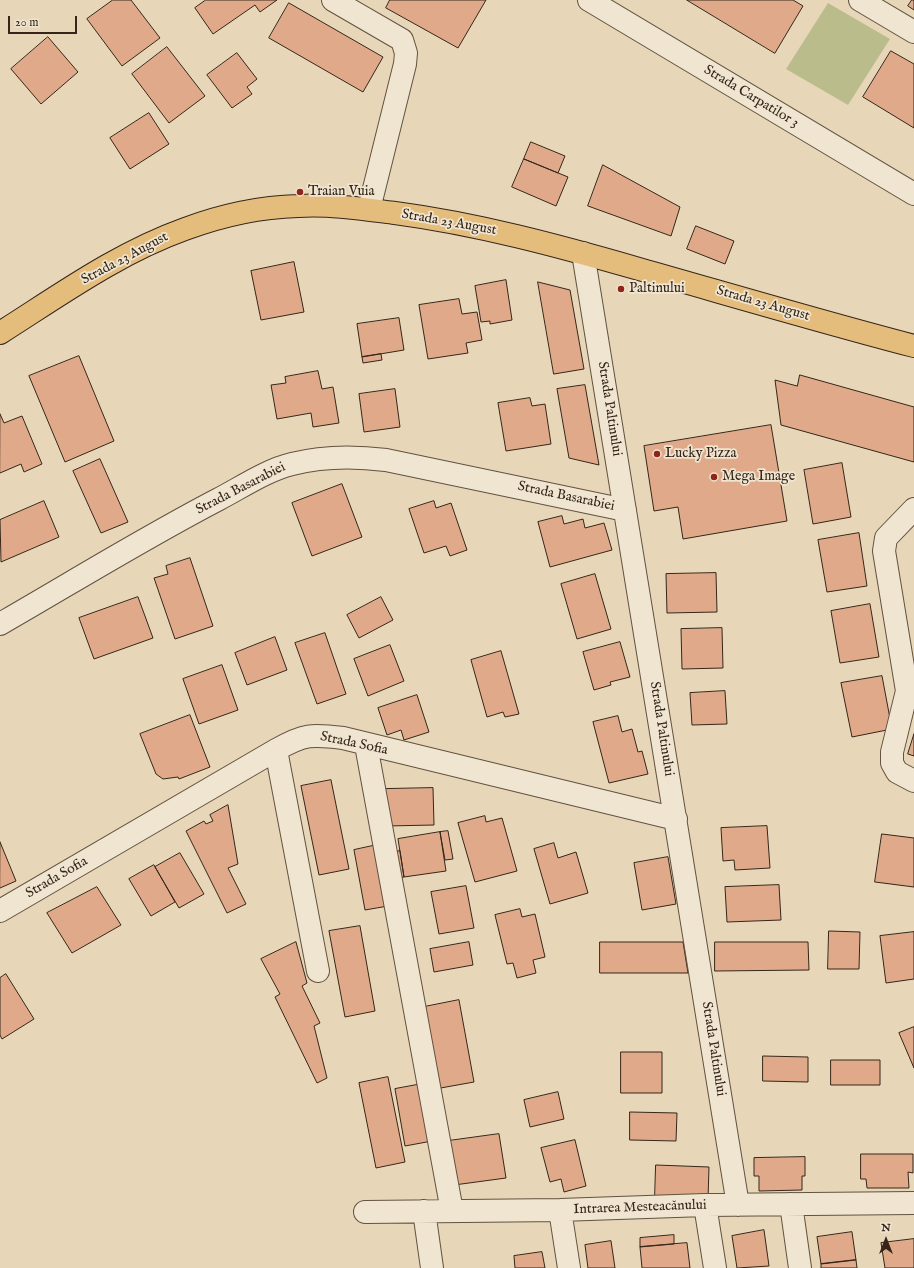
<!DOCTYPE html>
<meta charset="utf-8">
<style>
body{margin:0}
#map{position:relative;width:914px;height:1268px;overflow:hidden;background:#e7d7b8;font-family:"IM FELL English",serif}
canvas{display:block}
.north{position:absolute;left:866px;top:1220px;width:40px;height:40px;-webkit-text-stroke:3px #efe5d1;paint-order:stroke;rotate:0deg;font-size:11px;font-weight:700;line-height:16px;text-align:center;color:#352619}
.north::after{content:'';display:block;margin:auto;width:14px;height:18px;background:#352619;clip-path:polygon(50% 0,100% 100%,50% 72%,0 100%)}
.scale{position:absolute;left:8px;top:16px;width:69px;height:18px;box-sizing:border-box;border:2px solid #352619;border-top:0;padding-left:5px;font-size:12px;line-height:14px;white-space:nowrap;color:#352619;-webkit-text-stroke:3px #efe5d1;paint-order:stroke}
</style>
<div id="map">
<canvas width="914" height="1268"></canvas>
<div class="north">N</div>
<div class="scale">20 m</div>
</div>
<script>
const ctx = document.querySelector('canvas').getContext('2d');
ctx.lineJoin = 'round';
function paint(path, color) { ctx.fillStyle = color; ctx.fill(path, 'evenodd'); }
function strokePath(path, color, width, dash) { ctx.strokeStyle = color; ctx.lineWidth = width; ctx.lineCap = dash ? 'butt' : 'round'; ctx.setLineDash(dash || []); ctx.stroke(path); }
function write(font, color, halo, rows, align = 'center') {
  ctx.font = font + ' "IM FELL English",serif'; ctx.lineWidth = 3.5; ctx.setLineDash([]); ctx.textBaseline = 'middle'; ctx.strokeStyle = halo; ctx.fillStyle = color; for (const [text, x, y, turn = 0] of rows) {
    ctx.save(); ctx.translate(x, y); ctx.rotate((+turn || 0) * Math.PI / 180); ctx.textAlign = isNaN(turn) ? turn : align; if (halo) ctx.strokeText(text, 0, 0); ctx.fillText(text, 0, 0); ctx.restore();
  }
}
paint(new Path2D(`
 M 828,3 L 890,39 L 848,105 L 786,69 Z`), '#babd8b');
const building = new Path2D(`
 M 113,0 L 131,0 L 160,38 L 122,66 L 87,19 Z
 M 206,0 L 277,0 L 260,12 L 255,5 L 213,34 L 195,8 Z
 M 390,0 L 486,0 L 458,48 L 386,8 Z
 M 687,0 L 793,0 L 803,6 L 775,53 Z
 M 912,0 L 914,0 L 914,10 L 908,6 Z
 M 289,3 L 383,57 L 363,92 L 269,38 Z
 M 48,37 L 78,72 L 41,104 L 11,69 Z
 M 167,47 L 205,96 L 169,123 L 132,74 Z
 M 891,51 L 914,64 L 914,128 L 863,97 Z
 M 237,53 L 257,79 L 247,87 L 252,94 L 232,108 L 207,75 Z
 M 149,113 L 169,144 L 130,169 L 110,138 Z
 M 531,142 L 565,156 L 558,173 L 524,159 Z
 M 524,159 L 568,177 L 556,206 L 512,187 Z
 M 603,165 L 680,207 L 671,236 L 588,206 Z
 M 696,226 L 734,241 L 725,264 L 687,249 Z
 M 294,262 L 304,312 L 261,320 L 251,271 Z
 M 506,280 L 512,320 L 490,324 L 490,321 L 481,322 L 475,286 Z
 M 538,282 L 570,290 L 584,369 L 554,374 Z
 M 459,299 L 462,314 L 477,312 L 482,340 L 466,343 L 468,353 L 428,359 L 419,305 Z
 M 399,318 L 404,350 L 362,357 L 357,324 Z
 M 381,354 L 382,360 L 363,363 L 362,357 Z
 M 79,356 L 114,441 L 65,462 L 29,376 Z
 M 318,371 L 322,389 L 333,387 L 339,423 L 313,427 L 311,413 L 277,419 L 271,385 L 286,383 L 285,377 Z
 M 800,375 L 914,407 L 914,462 L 781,425 L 775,380 L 797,386 Z
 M 585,385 L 599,465 L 569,458 L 557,389 Z
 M 395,389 L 400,427 L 364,432 L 359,394 Z
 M 530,398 L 532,406 L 545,404 L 551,444 L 506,451 L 498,403 Z
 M 0,414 L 4,423 L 22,416 L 42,464 L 24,472 L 21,464 L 0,473 Z
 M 771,425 L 787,521 L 683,539 L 678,507 L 654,511 L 644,446 Z
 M 100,459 L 128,522 L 101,533 L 73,471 Z
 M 842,463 L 851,517 L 813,524 L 804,470 Z
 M 342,484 L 362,537 L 312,556 L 292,503 Z
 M 44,501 L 59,537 L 1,562 L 0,520 Z
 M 434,501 L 436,508 L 451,503 L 467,550 L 450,556 L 446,546 L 424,553 L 409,509 Z
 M 562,516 L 564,524 L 583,519 L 585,528 L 604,523 L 612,550 L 550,567 L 538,522 Z
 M 859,533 L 867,586 L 827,592 L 818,540 Z
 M 190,558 L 213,626 L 175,639 L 154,578 L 168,574 L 166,566 Z
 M 716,573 L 717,612 L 667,613 L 666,574 Z
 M 595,574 L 611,629 L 577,639 L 561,584 Z
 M 138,597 L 153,638 L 94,659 L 79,618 Z
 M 381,597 L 393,620 L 359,638 L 347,615 Z
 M 870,604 L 879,657 L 840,663 L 831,611 Z
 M 722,628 L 723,668 L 682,669 L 681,629 Z
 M 325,633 L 346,694 L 317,704 L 295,643 Z
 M 275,637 L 287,670 L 247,685 L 235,653 Z
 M 620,642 L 630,677 L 610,682 L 611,685 L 594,690 L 583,652 Z
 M 390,645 L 404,681 L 368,696 L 354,659 Z
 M 501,651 L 519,714 L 505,717 L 503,712 L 487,717 L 471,660 Z
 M 222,665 L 238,710 L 199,724 L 183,679 Z
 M 882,676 L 892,729 L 852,737 L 841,683 Z
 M 725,691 L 727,724 L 692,725 L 690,693 Z
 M 417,695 L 429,732 L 404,740 L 401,730 L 387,735 L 378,708 Z
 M 190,715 L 210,767 L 179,779 L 178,777 L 163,779 L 156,774 L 140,734 Z
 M 618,716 L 622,732 L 632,729 L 638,752 L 642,751 L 648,774 L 609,783 L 593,722 Z
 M 914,734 L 914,756 L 908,754 Z
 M 331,780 L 349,869 L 319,875 L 301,786 Z
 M 433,788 L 434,825 L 386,826 L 385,789 Z
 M 228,805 L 238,864 L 228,868 L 246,904 L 227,913 L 186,831 L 204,821 L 206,824 L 213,821 L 210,815 Z
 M 485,816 L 486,822 L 502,818 L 517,871 L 475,882 L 458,823 Z
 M 767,826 L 770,868 L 735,870 L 734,860 L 723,861 L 721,828 Z
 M 448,831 L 453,859 L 445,860 L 440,832 Z
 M 440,832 L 446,871 L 404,877 L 398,839 Z
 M 882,834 L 914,838 L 914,887 L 875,882 Z
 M 0,842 L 16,881 L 0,888 Z
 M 554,843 L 558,858 L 576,852 L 588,893 L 550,904 L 534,849 Z
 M 377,845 L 388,906 L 365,910 L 354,850 Z
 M 400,851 L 404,877 L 398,878 L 394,852 Z
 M 180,853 L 204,894 L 179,908 L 155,867 Z
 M 668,857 L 676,904 L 642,910 L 634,863 Z
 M 154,865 L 175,902 L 151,916 L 129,879 Z
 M 779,885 L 781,920 L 727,922 L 725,887 Z
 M 466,886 L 474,928 L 439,934 L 431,892 Z
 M 97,887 L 121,925 L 72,953 L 47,913 Z
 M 520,909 L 522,917 L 535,914 L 545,957 L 533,960 L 536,973 L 517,978 L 513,963 L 507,964 L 495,915 Z
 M 360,926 L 375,1011 L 345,1017 L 329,931 Z
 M 829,931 L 860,932 L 859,969 L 828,969 Z
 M 914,932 L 914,979 L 886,983 L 880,936 Z
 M 296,942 L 307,983 L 302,986 L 320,1023 L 314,1026 L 327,1078 L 317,1083 L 275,997 L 280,994 L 261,959 Z
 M 469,942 L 473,965 L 434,972 L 430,949 Z
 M 600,942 L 683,942 L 688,973 L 600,973 Z
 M 715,942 L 808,942 L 809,970 L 715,971 Z
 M 6,974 L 34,1019 L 2,1039 L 0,1035 L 0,978 Z
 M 459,1000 L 474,1082 L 435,1089 L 419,1008 Z
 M 914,1027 L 914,1068 L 899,1033 Z
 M 621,1052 L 662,1052 L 662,1093 L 621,1093 Z
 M 763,1056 L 808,1057 L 808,1082 L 763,1081 Z
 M 831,1060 L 880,1060 L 880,1085 L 831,1085 Z
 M 388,1077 L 405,1162 L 376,1168 L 359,1083 Z
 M 422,1084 L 432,1141 L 405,1146 L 395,1089 Z
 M 558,1092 L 564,1119 L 530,1127 L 524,1100 Z
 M 630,1112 L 677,1113 L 676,1141 L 630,1140 Z
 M 499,1134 L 506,1178 L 454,1185 L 448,1141 Z
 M 575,1140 L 586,1186 L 564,1192 L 561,1179 L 550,1182 L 541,1148 Z
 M 861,1154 L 913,1154 L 913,1173 L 908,1172 L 909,1188 L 867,1188 L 866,1179 L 861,1179 Z
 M 805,1157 L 805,1176 L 802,1176 L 802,1190 L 759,1191 L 759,1176 L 754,1176 L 754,1158 Z
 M 656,1165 L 709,1167 L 708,1199 L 655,1198 Z
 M 764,1230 L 769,1266 L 737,1268 L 732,1236 Z
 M 852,1232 L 856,1260 L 821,1264 L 817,1237 Z
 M 674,1235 L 674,1244 L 640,1247 L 640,1238 Z
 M 914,1239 L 914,1268 L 885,1268 L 881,1243 Z
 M 611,1241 L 615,1268 L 588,1268 L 585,1245 Z
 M 687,1243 L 690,1268 L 642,1268 L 640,1247 Z
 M 542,1252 L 545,1268 L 515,1268 L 514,1256 Z
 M 856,1260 L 857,1268 L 821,1268 L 821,1264 Z`);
paint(building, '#e0aa8a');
strokePath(building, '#352619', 1);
const minor = new Path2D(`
 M 333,0 L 402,40 L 406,53 L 405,64 L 369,209
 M 589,0 L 914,194
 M 860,0 L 914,32
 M 583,253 L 738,1205
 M 914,509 L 886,538 L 884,551 L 907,691 L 892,752 L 892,763 L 897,772 L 914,781
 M 0,624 C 73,582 144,538 219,499 C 242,487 267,470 292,464 C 323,456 355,456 386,460 L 625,510
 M 366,745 L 452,1211
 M 276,750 L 318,971
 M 0,911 L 276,750 C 304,734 312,734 343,738 L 676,819
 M 791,1204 L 800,1268
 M 705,1205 L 715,1268
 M 560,1210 L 569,1268
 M 424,1211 L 432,1268
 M 365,1212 L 560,1210 L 705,1205 L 914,1203`);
const major = new Path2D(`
 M 0,333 C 60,295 118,253 185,229 C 220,216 261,207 298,206 C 330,204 363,209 395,213 C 478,224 559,246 639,269 C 731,295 822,322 914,346`);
strokePath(minor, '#625241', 24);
strokePath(major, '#352619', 24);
strokePath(minor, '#efe5d1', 22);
strokePath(major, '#e4bc7c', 22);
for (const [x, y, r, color] of [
 [300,192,4,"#8f2418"],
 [621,289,4,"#8f2418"],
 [657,454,4,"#8f2418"],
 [714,477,4,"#8f2418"]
]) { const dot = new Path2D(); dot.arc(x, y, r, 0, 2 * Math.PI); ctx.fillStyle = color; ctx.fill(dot); strokePath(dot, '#efe5d1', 1.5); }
write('14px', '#352619', '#efe5d1', [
 ["Strada Carpatilor 3",751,97,31],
 ["Strada 23 August",449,223,10],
 ["Strada 23 August",125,259,-28],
 ["Strada 23 August",763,304,16],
 ["Strada Paltinului",609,409,81],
 ["Strada Basarabiei",241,489,-27],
 ["Strada Basarabiei",566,497,12],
 ["Strada Paltinului",661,729,81],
 ["Strada Sofia",354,744,12],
 ["Strada Sofia",57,878,-30],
 ["Strada Paltinului",713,1049,81],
 ["Intrarea Mesteacănului",640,1208,-2]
]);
write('14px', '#352619', '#efe5d1', [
 ["Traian Vuia",308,192],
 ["Paltinului",629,289],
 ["Lucky Pizza",665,454],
 ["Mega Image",722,477]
], 'left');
</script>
